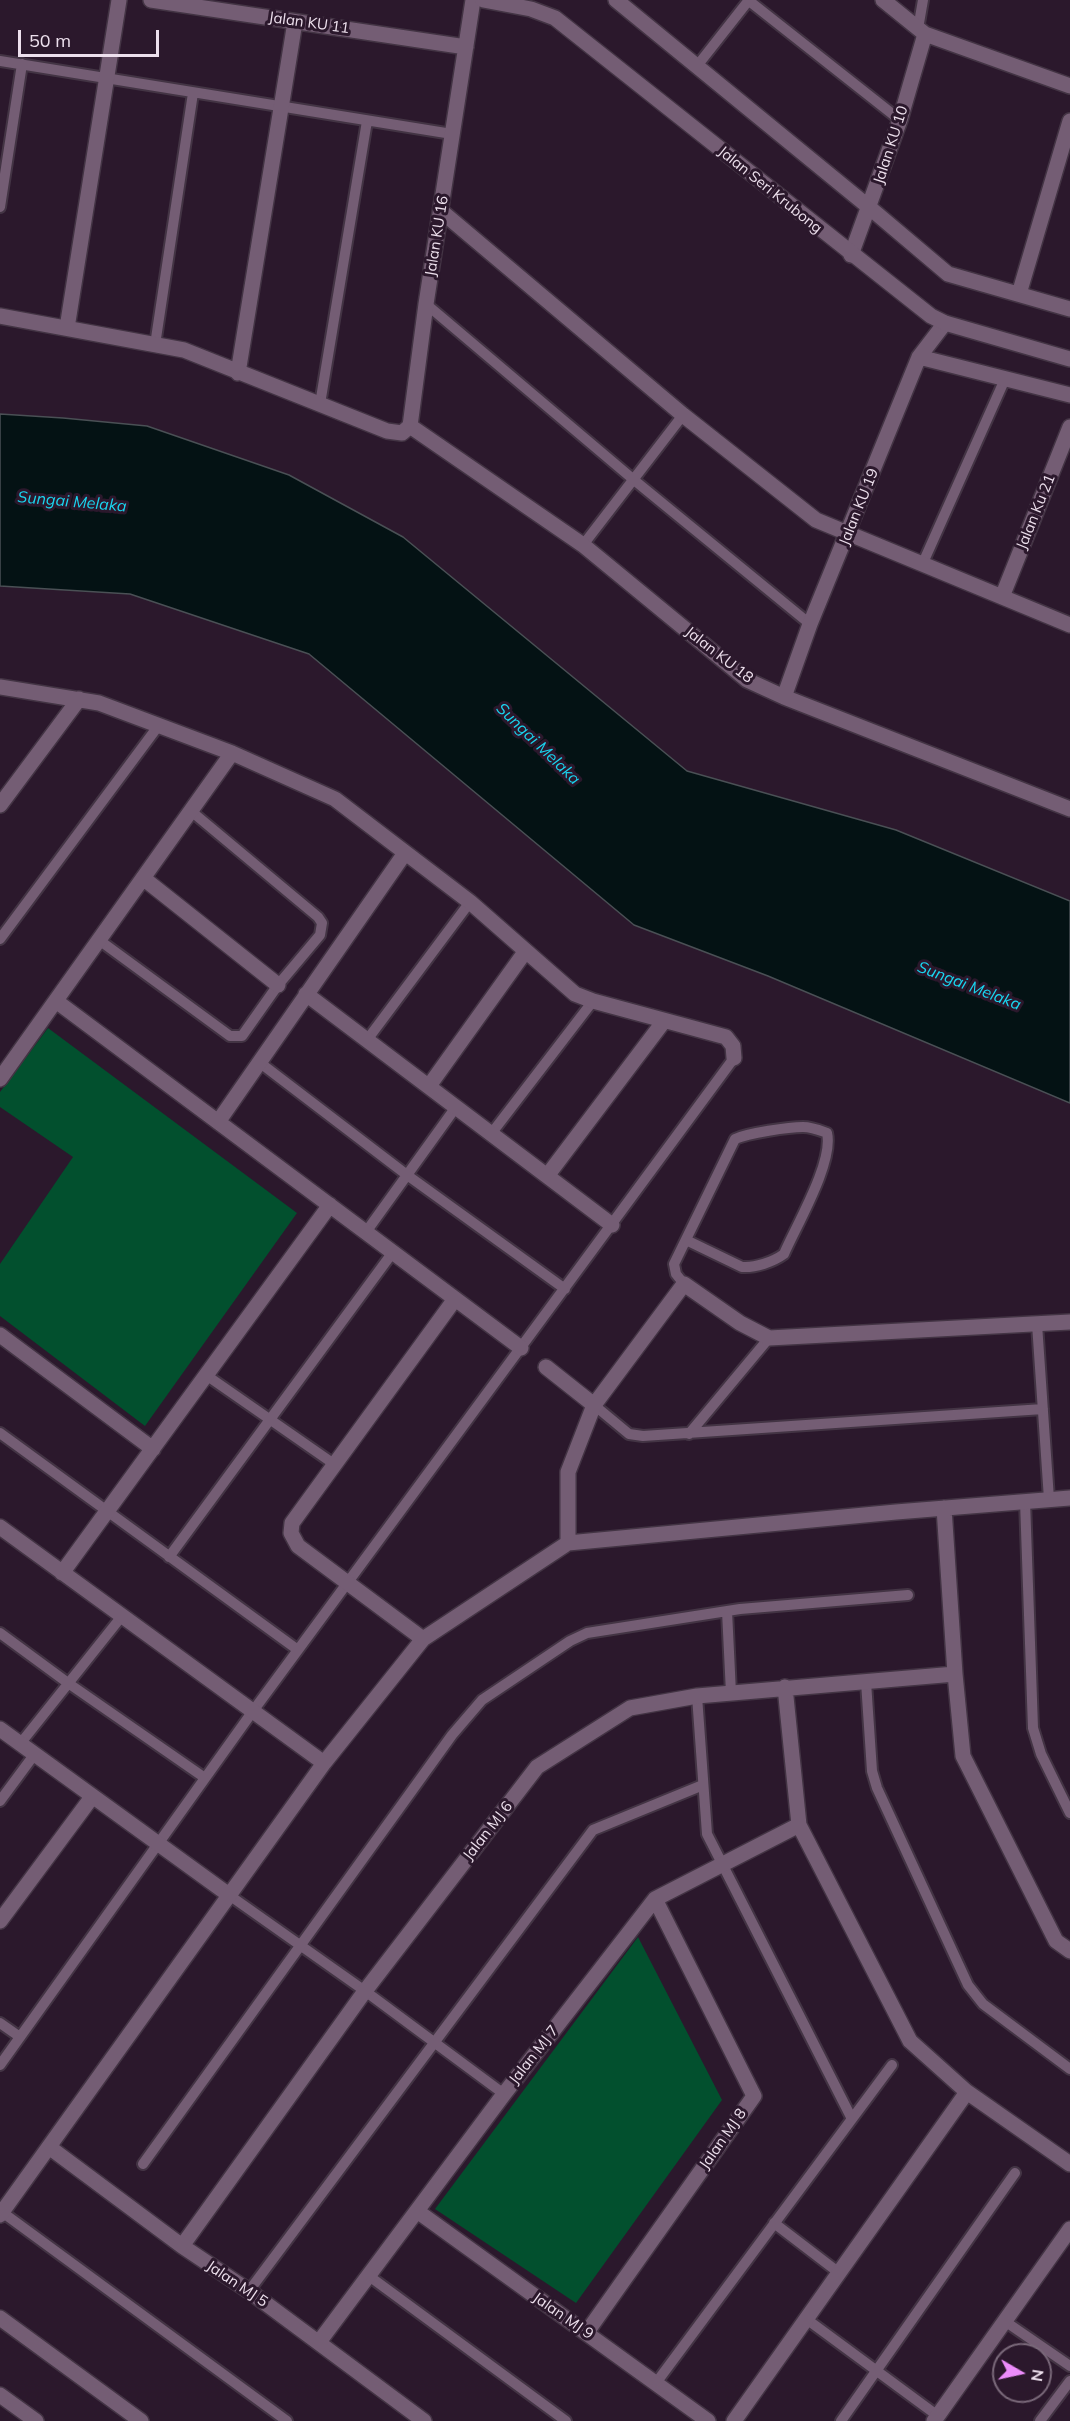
<!DOCTYPE html>
<style>
body{margin:0}
#map{position:relative;width:1070px;height:2421px;overflow:hidden;background:#2b182c;font-family:Mulish,sans-serif}
canvas{display:block}
.north{position:absolute;left:992px;top:2343px;width:60px;height:60px;box-sizing:border-box;background:#2b182c;border:2px solid #796879;border-radius:50%;rotate:99deg;font-size:16px;font-weight:700;line-height:24px;text-align:center;color:#ede0ed}
.north::after{content:'';display:block;margin:auto;width:21px;height:27px;background:#ec8cfa;clip-path:polygon(50% 0,100% 100%,50% 72%,0 100%)}
.scale{position:absolute;left:18px;top:30px;width:141px;height:27px;box-sizing:border-box;border:3px solid #ede0ed;border-top:0;padding-left:8px;font-size:18px;line-height:21px;white-space:nowrap;color:#ede0ed;-webkit-text-stroke:4px #2b182c;paint-order:stroke}
</style>
<div id="map">
<canvas width="1070" height="2421"></canvas>
<div class="north">N</div>
<div class="scale">50 m</div>
</div>
<script>
const ctx = document.querySelector('canvas').getContext('2d');
ctx.lineJoin = 'round';
function paint(path, color) { ctx.fillStyle = color; ctx.fill(path, 'evenodd'); }
function strokePath(path, color, width, dash) { ctx.strokeStyle = color; ctx.lineWidth = width; ctx.lineCap = dash ? 'butt' : 'round'; ctx.setLineDash(dash || []); ctx.stroke(path); }
function write(font, color, halo, rows, align = 'center') {
  ctx.font = font + ' Mulish,sans-serif'; ctx.lineWidth = 6; ctx.setLineDash([]); ctx.textBaseline = 'middle'; ctx.strokeStyle = halo; ctx.fillStyle = color; for (const [text, x, y, turn = 0] of rows) {
    ctx.save(); ctx.translate(x, y); ctx.rotate((+turn || 0) * Math.PI / 180); ctx.textAlign = isNaN(turn) ? turn : align; if (halo) ctx.strokeText(text, 0, 0); ctx.fillText(text, 0, 0); ctx.restore();
  }
}
paint(new Path2D(`
 M 48,1028 L 297,1213 L 145,1426 L 0,1316 L 0,1264 L 73,1157 L 0,1107 L 0,1092 Z
 M 638,1937 L 722,2100 L 576,2303 L 435,2209 Z`), '#02502e');
const water = new Path2D(`
 M 0,414 L 63,418 L 147,426 L 289,475 L 403,537 L 687,771 L 896,830 L 1070,901 L 1070,1103 L 768,976 L 634,925 L 309,654 L 130,594 L 0,586 Z`);
paint(water, '#041214');
strokePath(water, '#4a5055', 1.5);
const service = new Path2D(`
 M 748,0 L 900,120
 M 918,29 L 923,0
 M 0,61 L 452,134
 M 697,66 L 749,0
 M 0,207 L 22,64
 M 426,304 L 634,480 L 810,624
 M 155,345 L 193,93
 M 320,404 L 367,121
 M 583,545 L 683,415
 M 922,565 L 1005,379
 M 0,939 L 159,725
 M 99,940 L 230,1036 L 242,1036 L 278,985 L 320,935 L 322,923 L 318,917 L 191,811
 M 367,1040 L 470,902
 M 259,1062 L 407,1175 L 565,1289
 M 491,1134 L 593,1001
 M 366,1232 L 456,1107
 M 684,1284 L 676,1274 L 674,1264 L 735,1139 C 748,1133 789,1127 803,1127 C 812,1127 819,1130 827,1133 C 834,1162 796,1226 784,1254 C 773,1262 755,1268 742,1267 L 686,1240
 M 1037,1324 L 1049,1499
 M 206,1375 L 334,1464
 M 594,1405 L 629,1434 L 643,1436 L 1043,1409
 M 0,1433 L 298,1650
 M 689,1434 L 769,1338
 M 1025,1501 L 1033,1728 L 1041,1754 L 1070,1813
 M 169,1557 L 393,1252
 M 727,1611 L 731,1693
 M 0,1633 L 68,1683 L 205,1778
 M 866,1682 L 872,1771 L 877,1788 L 968,1985 L 983,2004 L 1070,2069
 M 697,1696 L 707,1834 L 852,2119
 M 20,1744 L 122,1616
 M 0,1801 L 34,1755
 M 229,1895 L 365,1991 L 504,2094
 M 0,2023 L 20,2037
 M 0,2065 L 253,1711 L 734,1058
 M 143,2164 L 452,1735 L 482,1700 L 570,1641 L 587,1633 L 740,1609 L 908,1595
 M 2,2212 L 287,2421
 M 774,2223 L 838,2272
 M 369,2276 L 566,2421
 M 249,2291 L 593,1830 L 703,1785
 M 805,2318 L 938,2416
 M 1006,2322 L 1070,2366
 M 656,2383 L 892,2065
 M 841,2421 L 1015,2173
 M 1040,2421 L 1070,2381`);
const minor = new Path2D(`
 M 151,0 L 466,47
 M 616,0 L 870,208 L 948,274 L 1070,309
 M 883,0 L 925,34 L 1070,86
 M 441,211 L 683,415 L 816,520 L 1070,625
 M 851,255 L 900,120 L 925,34
 M 1019,294 L 1070,121
 M 0,316 L 184,350 L 387,431 L 402,433 L 410,426
 M 67,328 L 119,0
 M 919,357 L 1070,395
 M 238,373 L 295,22
 M 410,426 L 583,545 L 747,680 L 784,697 L 1070,809
 M 410,426 L 426,304 L 473,0
 M 1002,597 L 1070,427
 M 0,687 L 99,703 L 232,753 L 335,799 L 470,902 L 575,994 L 593,1001 L 726,1037 L 733,1046 L 734,1058
 M 784,697 L 810,624 L 919,357 L 945,323
 M 0,805 L 79,699
 M 143,878 L 278,985
 M 306,994 L 612,1225
 M 56,1001 L 521,1348
 M 0,1079 L 232,753
 M 429,1086 L 525,952
 M 218,1122 L 405,853
 M 547,1176 L 664,1021
 M 0,1335 L 153,1449
 M 546,1367 L 594,1405
 M 944,1508 L 955,1674 L 963,1756 L 1056,1941 L 1070,1951
 M 0,1527 L 324,1763
 M 568,1543 L 568,1472 L 594,1405 L 684,1284 L 740,1323 L 769,1338 L 1070,1322
 M 62,1573 L 330,1205
 M 423,1639 L 298,1546 L 291,1533 L 292,1523 L 455,1299
 M 785,1687 L 799,1825 L 910,2041 L 967,2092 L 1070,2164
 M 0,1729 L 229,1895
 M 0,1921 L 92,1797
 M 49,2147 L 182,2246 L 249,2291 L 424,2421
 M 417,2211 L 708,2421
 M 0,2215 L 324,1763 L 423,1639 L 568,1543 L 896,1512 L 1070,1498
 M 182,2246 L 365,1991 L 537,1767 L 630,1708 L 697,1696 L 955,1674
 M 0,2318 L 141,2421
 M 587,2332 L 754,2096 L 655,1899
 M 319,2342 L 504,2094 L 655,1899 L 799,1825
 M 734,2421 L 967,2092
 M 934,2421 L 1070,2229`);
const tertiary = new Path2D(`
 M 483,0 L 531,9 L 555,18 L 931,316 L 945,323 L 1070,359`);
const secondary = new Path2D(`
 M 0,2395 L 36,2421`);
strokePath(service, '#433444', 14);
strokePath(minor, '#433444', 18);
strokePath(tertiary, '#433444', 18);
strokePath(secondary, '#433444', 18);
strokePath(service, '#745d74', 10);
strokePath(minor, '#745d74', 15);
strokePath(tertiary, '#745d74', 15);
strokePath(secondary, '#745d74', 15);
write('15px', '#ede0ed', '#2b182c', [
 ["Jalan KU 11",309,23,8],
 ["Jalan KU 10",891,145,-72],
 ["Jalan Seri Krubong",770,190,39],
 ["Jalan KU 16",437,236,-81],
 ["Jalan KU 19",859,507,-68],
 ["Jalan Ku 21",1036,512,-68],
 ["Jalan KU 18",719,655,38],
 ["Jalan MJ 6",488,1831,-52],
 ["Jalan MJ 7",534,2055,-52],
 ["Jalan MJ 8",723,2139,-55],
 ["Jalan MJ 5",237,2284,34],
 ["Jalan MJ 9",563,2316,35]
]);
write('italic 16px', '#19d6f0', '#2b182c', [
 ["Sungai Melaka",72,502,5],
 ["Sungai Melaka",538,744,44],
 ["Sungai Melaka",969,986,21]
]);
</script>
